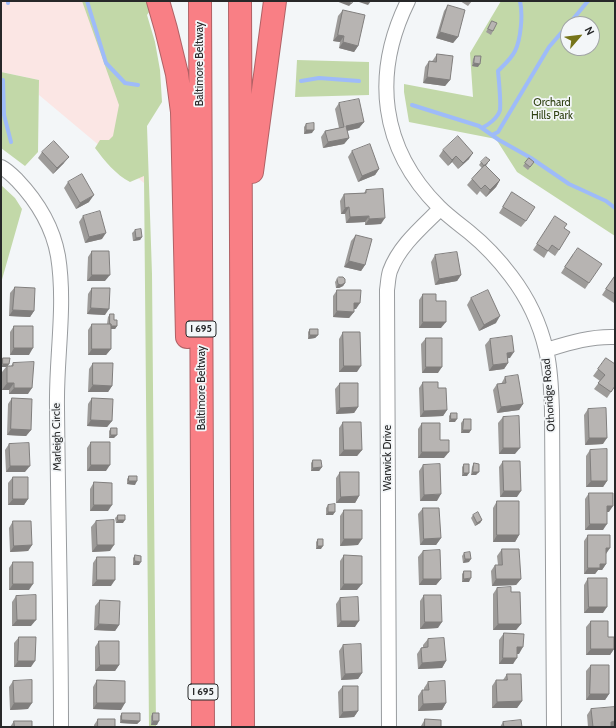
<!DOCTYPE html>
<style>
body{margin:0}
#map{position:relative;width:616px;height:728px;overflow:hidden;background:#f3f6f8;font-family:Cabin,sans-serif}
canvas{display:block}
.frame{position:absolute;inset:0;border:2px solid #272829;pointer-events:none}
.north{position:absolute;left:560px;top:16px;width:40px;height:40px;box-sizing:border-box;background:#f3f6f8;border:1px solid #a1a4a5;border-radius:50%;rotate:62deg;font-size:11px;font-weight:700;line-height:16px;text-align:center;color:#272829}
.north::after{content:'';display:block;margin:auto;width:14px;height:18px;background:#767419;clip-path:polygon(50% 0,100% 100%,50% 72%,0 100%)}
</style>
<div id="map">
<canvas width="616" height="728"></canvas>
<div class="frame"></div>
<div class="north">N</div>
</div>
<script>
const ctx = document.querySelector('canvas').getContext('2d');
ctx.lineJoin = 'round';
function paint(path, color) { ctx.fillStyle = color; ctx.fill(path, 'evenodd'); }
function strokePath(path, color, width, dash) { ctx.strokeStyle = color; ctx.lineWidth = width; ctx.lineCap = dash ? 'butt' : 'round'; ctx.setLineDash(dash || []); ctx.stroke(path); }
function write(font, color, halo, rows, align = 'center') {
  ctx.font = font + ' Cabin,sans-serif'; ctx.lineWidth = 3.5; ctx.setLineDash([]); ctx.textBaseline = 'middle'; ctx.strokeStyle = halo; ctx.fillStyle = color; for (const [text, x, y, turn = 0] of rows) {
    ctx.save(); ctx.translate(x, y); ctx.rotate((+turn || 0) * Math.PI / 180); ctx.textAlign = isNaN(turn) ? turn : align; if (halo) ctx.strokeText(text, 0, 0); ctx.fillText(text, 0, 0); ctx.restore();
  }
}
paint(new Path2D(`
 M 1,1 L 111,1 L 143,105 L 144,183 L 39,95 L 39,80 L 1,72 Z`), '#fbe6e4');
paint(new Path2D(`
 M 82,1 L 149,1 L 152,8 L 147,15 L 155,42 L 160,70 L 162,102 L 147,126 L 152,274 L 156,727 L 149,727 L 144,176 L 130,182 C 116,175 104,160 95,148 L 100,140 L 109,140 L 113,136 L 119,105 Z
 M 501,1 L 615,1 L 615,236 L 517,172 L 496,139 L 409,122 L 404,92 L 404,84 L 473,97 L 470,53 ZM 568,24 L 592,24 L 592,48 L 568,48 Z
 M 297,60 L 369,62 L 369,95 L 295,97 Z
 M 1,72 L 39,80 L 38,152 L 25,166 L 1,148 Z
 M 1,185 L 15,198 L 22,209 L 1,283 Z`), '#c2d8a8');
strokePath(new Path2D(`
 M 87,1 L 106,63 L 125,83 L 138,85
 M 8,3 L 8,1
 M 569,24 L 588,1
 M 3,80 L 4,115 L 11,142
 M 301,81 L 319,78 L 359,81
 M 412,105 L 479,126 L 499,140 L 531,158 L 569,184 L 606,201 L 615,208
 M 482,128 C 488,125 498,118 500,110 C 501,99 499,83 498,71 C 504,65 511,59 515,51 C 521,39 523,14 520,1
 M 492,135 L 498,132 L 549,47 L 568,25`), '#9ebbf9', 4);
const minor = new Path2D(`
 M 408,1 C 372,74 380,148 439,207 C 448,216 459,224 469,232 C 485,245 499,260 511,276 C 527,297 540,324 546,350 C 551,369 551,390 552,410 L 554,727
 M 1,167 C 7,170 12,175 17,180 C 37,201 53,228 58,256 C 66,306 56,357 57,407 C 58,514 61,620 61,727
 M 546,350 C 569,343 591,336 615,337
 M 389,727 L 387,290 C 388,284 388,277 390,271 C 399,246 422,227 440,209`);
const motorway = new Path2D(`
 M 158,1 L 166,29 L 177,74 L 182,112 L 187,337
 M 200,1 L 203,727
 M 240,1 L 243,727
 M 252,172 L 275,1`);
strokePath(minor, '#999c9f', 16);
strokePath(motorway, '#b06165', 24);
strokePath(minor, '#fff', 14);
strokePath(motorway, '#f97f85', 22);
paint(new Path2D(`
 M 460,1 L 472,1 L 468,6 Z
 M 448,5 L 458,37 L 453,43 L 436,38 L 444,11 Z
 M 343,10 L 358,46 L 354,52 L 339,48 L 340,42 L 333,41 L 338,16 Z
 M 492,21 L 493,31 L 491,35 L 486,32 Z
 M 437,54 L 450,80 L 445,86 L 423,83 L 425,67 L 429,61 L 432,61 L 433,60 Z
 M 475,56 L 478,67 L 472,66 L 473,59 Z
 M 339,103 L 364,122 L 359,128 L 347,131 L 349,138 L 344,144 L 323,148 L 321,137 L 325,131 L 339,128 L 335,109 Z
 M 306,124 L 312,133 L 304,134 L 304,127 Z
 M 443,150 L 469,159 L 458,169 L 452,162 L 448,166 L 439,156 Z
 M 352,151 L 379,169 L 375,175 L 358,182 L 348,157 Z
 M 42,152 L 64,163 L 53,174 L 38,158 Z
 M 529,158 L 534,162 L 528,170 L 523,166 Z
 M 481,162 L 488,163 L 486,166 L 500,180 L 496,187 L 486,197 L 480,191 L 477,195 L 467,185 L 472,179 L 482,168 L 479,165 Z
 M 68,182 L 89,202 L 76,209 L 64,188 Z
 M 366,190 L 381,224 L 365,225 L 365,222 L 346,223 L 345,214 L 341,214 L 340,201 L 344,194 L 364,193 Z
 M 512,192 L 526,221 L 521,227 L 499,213 Z
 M 83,216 L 102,239 L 85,243 L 79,222 Z
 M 551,222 L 564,228 L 559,250 L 555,256 L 548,251 L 544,258 L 533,250 Z
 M 135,230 L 142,237 L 140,240 L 133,241 L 132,233 Z
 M 356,235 L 365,265 L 361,271 L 344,267 L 351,241 Z
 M 92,251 L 105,281 L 87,281 L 88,257 Z
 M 573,254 L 589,283 L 585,289 L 561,273 Z
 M 435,255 L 461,275 L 457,281 L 435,285 L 431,262 Z
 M 615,275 L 615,301 L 614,303 L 602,295 Z
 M 337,279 L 345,283 L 343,286 L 339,288 L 336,288 L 335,282 Z
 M 15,287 L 34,311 L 30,317 L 9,316 L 10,293 Z
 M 92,288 L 105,315 L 87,314 L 88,294 Z
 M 337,290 L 356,309 L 354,309 L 354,312 L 349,318 L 333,317 L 333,296 Z
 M 423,294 L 436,301 L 441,328 L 419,328 L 419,300 Z
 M 471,298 L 496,323 L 479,331 L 467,305 Z
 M 110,314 L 117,326 L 115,329 L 111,329 L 111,349 L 106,355 L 88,355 L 88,330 L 92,324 L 107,324 L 108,317 Z
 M 14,326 L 29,355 L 10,355 L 10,332 Z
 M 310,329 L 318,335 L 315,338 L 308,339 L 308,332 Z
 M 343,332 L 357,372 L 339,372 L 339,339 Z
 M 426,338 L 438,373 L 422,373 L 421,344 Z
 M 490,339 L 510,358 L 508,358 L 508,363 L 504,369 L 489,371 L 485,345 Z
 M 3,358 L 8,366 L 11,366 L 13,363 L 28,394 L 9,394 L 9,390 L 2,390 L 2,372 L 6,367 L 1,367 L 1,361 Z
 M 606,358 L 615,386 L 607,398 L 594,389 L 600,381 L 593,376 Z
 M 93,363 L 112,386 L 108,392 L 88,392 L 89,369 Z
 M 505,377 L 523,404 L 519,410 L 497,413 L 493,390 L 497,384 L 501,384 Z
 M 423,382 L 438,388 L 447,410 L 443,416 L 420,417 L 419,388 Z
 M 340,383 L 358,407 L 354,413 L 336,414 L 335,389 Z
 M 12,398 L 31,430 L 26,436 L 7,435 L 8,404 Z
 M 92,398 L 112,421 L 107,427 L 87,426 L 88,404 Z
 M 588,409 L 603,444 L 585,445 L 584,415 Z
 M 451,413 L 455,422 L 449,422 L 449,416 Z
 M 503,417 L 515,454 L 499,454 L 498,423 Z
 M 464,419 L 471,430 L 469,433 L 461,433 L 461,423 Z
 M 343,422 L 362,450 L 357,456 L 339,456 L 339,428 Z
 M 422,423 L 440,440 L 444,458 L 418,458 L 418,429 Z
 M 111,428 L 114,438 L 109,438 L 109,431 Z
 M 91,442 L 106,471 L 87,471 L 87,448 Z
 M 9,444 L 25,472 L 6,472 L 5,450 Z
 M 590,450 L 607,481 L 603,487 L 586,487 L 586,456 Z
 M 313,460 L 322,467 L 319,471 L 311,471 L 311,463 Z
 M 503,461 L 517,497 L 500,497 L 499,467 Z
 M 474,463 L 476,475 L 471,475 L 472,467 Z
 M 464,464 L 467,476 L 462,476 L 462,467 Z
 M 423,465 L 437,501 L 420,501 L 419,471 Z
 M 340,472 L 359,496 L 355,503 L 336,503 L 336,478 Z
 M 129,476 L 135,485 L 127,484 L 127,479 Z
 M 13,477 L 28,499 L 24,505 L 8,505 L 8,483 Z
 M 94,482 L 108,511 L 90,511 L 90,489 Z
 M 589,493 L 609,512 L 607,512 L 603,530 L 585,530 L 585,499 Z
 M 497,501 L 519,535 L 515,542 L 493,542 L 493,508 Z
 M 328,505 L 333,515 L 326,515 L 326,508 Z
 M 423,508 L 441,538 L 436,545 L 420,545 L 418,514 Z
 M 344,510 L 358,545 L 340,546 L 340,516 Z
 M 118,515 L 123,523 L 116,523 L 115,518 Z
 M 473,515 L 482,520 L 480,523 L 475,526 L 471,518 Z
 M 13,521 L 32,545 L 28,551 L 10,552 L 9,528 Z
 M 96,521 L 110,551 L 92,552 L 91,527 Z
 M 588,535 L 606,554 L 606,564 L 602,570 L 598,570 L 595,574 L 584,574 L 584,541 Z
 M 318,539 L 321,549 L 316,549 L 316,542 Z
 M 502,549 L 521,579 L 516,585 L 492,586 L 491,571 L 495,565 L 498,565 L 497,556 Z
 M 423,551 L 441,579 L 436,585 L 419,585 L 418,557 Z
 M 464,553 L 469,562 L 463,563 L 462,556 Z
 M 135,555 L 139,565 L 133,565 L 133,558 Z
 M 344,555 L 357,590 L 340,590 L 340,561 Z
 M 97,557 L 111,586 L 92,586 L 93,563 Z
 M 13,562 L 29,590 L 9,590 L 9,568 Z
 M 464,571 L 469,582 L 462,582 L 462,574 Z
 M 588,578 L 603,613 L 584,613 L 584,585 Z
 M 497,588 L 511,592 L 521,624 L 516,630 L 493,630 L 493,594 Z
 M 424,595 L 438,628 L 420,629 L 420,601 Z
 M 16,596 L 31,626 L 12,626 L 12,602 Z
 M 340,598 L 355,627 L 337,627 L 336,604 Z
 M 100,600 L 119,625 L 115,631 L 94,630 L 95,606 Z
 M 591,621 L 614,649 L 610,655 L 586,655 L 586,627 Z
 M 504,633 L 519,654 L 517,654 L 513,664 L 499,664 L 499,640 Z
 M 19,637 L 31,667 L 14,667 L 14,643 Z
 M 428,639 L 446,661 L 442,668 L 418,669 L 417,654 L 421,648 L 423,647 L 423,645 Z
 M 99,641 L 119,665 L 115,671 L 95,671 L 95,647 Z
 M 343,645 L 362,673 L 358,679 L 341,680 L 339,651 Z
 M 591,665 L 609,694 L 605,700 L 586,700 L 586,671 Z
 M 507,674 L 522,701 L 517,708 L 492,708 L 492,686 L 496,680 L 503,680 Z
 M 97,680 L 121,710 L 93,709 L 93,687 Z
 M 13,681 L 28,709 L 10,710 L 9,687 Z
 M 428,682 L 446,703 L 442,710 L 418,711 L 418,696 L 422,690 L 424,690 L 424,688 Z
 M 343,686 L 358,711 L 354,717 L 339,718 L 338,692 Z
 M 591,709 L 615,725 L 614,727 L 588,727 L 587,715 Z
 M 122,713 L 140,721 L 137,724 L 120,723 L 120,716 Z
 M 153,713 L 157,725 L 151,725 L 151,716 Z
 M 98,719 L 115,727 L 94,727 L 94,725 Z
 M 425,719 L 441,727 L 421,727 L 421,726 Z
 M 14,721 L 32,727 L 10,727 Z
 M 503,722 L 522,727 L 500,727 Z`), '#9d9b99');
paint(new Path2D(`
 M 336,1 L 346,1 L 352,3 L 349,6 Z
 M 356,1 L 371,1 L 368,5 Z
 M 440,32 L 458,37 L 453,43 L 436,38 Z
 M 338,35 L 344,36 L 340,42 L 333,41 Z
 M 343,42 L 358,46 L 354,52 L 339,48 Z
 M 474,63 L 480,64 L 478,67 L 472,66 Z
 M 427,77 L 450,80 L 445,86 L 423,83 Z
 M 364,122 L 359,128 L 342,132 L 346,126 Z
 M 306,130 L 314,130 L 312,133 L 304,134 Z
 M 349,138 L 344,144 L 323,148 L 328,142 Z
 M 473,153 L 469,159 L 458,169 L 463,163 Z
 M 456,156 L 452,162 L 448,166 L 452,160 Z
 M 69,157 L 64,163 L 53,174 L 57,168 Z
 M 379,169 L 375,175 L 358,182 L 362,176 Z
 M 500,180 L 496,187 L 486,197 L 490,190 Z
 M 94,195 L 89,202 L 76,209 L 80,203 Z
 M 349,207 L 345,214 L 341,214 L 345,208 Z
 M 369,216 L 365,222 L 346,223 L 350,217 Z
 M 385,218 L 381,224 L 365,225 L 369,219 Z
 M 106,233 L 102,239 L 85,243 L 89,237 Z
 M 142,237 L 140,240 L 133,241 L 136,238 Z
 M 349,261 L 365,265 L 361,271 L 344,267 Z
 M 92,275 L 110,275 L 105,281 L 87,281 Z
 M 461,275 L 457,281 L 435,285 L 439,279 Z
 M 345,283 L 343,286 L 339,288 L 336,288 L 338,284 Z
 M 354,303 L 360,303 L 356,309 L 349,309 Z
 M 91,308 L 109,309 L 105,315 L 87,314 Z
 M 13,310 L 34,311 L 30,317 L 9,316 Z
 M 337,311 L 354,312 L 349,318 L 333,317 Z
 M 500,316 L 496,323 L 479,331 L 484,325 Z
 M 423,322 L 446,322 L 441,328 L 419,328 Z
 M 110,326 L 117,326 L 115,329 L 107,329 Z
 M 310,335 L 318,335 L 315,338 L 308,339 Z
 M 14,348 L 33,348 L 29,355 L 10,355 Z
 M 92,349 L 111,349 L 106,355 L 88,355 Z
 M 514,352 L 510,358 L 502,359 L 507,353 Z
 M 508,363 L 504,369 L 489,371 L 493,365 Z
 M 3,364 L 9,364 L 7,367 L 7,366 L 6,367 L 1,367 Z
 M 344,366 L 361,366 L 357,372 L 339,372 Z
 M 426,367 L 442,367 L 438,373 L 422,373 Z
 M 7,383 L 14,383 L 9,390 L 2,390 Z
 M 93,385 L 112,386 L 108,392 L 88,392 Z
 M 14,388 L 32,388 L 28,394 L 9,394 Z
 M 523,404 L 519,410 L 497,413 L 501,407 Z
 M 358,407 L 354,413 L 336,414 L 340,408 Z
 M 447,410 L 443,416 L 420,417 L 424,411 Z
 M 451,419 L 457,419 L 455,422 L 449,422 Z
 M 91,420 L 112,421 L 107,427 L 87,426 Z
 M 11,429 L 31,430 L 26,436 L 7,435 Z
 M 463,430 L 471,430 L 469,433 L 461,433 Z
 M 111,435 L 117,435 L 114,438 L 109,438 Z
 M 589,438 L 607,438 L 603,444 L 585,445 Z
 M 503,448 L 520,448 L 515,454 L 499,454 Z
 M 344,450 L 362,450 L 357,456 L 339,456 Z
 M 422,452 L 449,452 L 444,458 L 418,458 Z
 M 91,465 L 110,465 L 106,471 L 87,471 Z
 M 10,466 L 30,466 L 25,472 L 6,472 Z
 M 322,467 L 319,471 L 311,471 L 313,468 Z
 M 473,472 L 479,472 L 476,475 L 471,475 Z
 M 464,473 L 469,473 L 467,476 L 462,476 Z
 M 129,481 L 137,481 L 135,485 L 127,484 Z
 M 591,481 L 607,481 L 603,487 L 586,487 Z
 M 504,491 L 521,491 L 517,497 L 500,497 Z
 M 441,494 L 437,501 L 420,501 L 424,495 Z
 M 359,496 L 355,503 L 336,503 L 341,497 Z
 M 13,499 L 28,499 L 24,505 L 8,505 Z
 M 94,505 L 112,505 L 108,511 L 90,511 Z
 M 607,506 L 613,506 L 609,512 L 603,512 Z
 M 328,512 L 335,512 L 333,515 L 326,515 Z
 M 118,520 L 125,520 L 123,523 L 116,523 Z
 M 482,520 L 480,523 L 475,526 L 477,523 Z
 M 590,524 L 607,524 L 603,530 L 585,530 Z
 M 497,535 L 519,535 L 515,542 L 493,542 Z
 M 441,538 L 436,545 L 420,545 L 424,539 Z
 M 344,539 L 362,539 L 358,545 L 340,546 Z
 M 32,545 L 28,551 L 10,552 L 14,546 Z
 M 97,545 L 114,545 L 110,551 L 92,552 Z
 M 318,546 L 323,546 L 321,549 L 316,549 Z
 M 606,548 L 610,548 L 606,554 Z
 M 465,559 L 471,559 L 469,562 L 463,563 Z
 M 135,561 L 141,562 L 139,565 L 133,565 Z
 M 600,564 L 606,564 L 602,570 L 598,570 L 595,574 L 584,574 L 588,568 Z
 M 471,578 L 469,582 L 462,582 L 464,579 Z
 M 423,579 L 441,579 L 436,585 L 419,585 Z
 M 496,579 L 521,579 L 516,585 L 492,586 Z
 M 97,580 L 115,580 L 111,586 L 92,586 Z
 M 13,584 L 33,584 L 29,590 L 9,590 Z
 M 344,584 L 362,584 L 357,590 L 340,590 Z
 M 589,607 L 607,607 L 603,613 L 584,613 Z
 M 17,620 L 36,620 L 31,626 L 12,626 Z
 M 341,621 L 359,621 L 355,627 L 337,627 Z
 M 425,622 L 442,622 L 438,628 L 420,629 Z
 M 99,624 L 119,625 L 115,631 L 94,630 Z
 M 498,624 L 521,624 L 516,630 L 493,630 Z
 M 517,647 L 523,647 L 519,654 L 513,654 Z
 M 591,649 L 614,649 L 610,655 L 586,655 Z
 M 503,658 L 517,658 L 513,664 L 499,664 Z
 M 18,661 L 35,661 L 31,667 L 14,667 Z
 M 446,661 L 442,668 L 418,669 L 422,663 Z
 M 100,665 L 119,665 L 115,671 L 95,671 Z
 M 362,673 L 358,679 L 341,680 L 345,674 Z
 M 590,694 L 609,694 L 605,700 L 586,700 Z
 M 522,701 L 517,708 L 492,708 L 497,702 Z
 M 14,703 L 32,703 L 28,709 L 10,710 Z
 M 97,703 L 125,703 L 121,710 L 93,709 Z
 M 446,703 L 442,710 L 418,711 L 423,704 Z
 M 358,711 L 354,717 L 339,718 L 343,712 Z
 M 122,720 L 140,721 L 137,724 L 120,723 Z
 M 153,721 L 159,721 L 157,725 L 151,725 Z
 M 615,721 L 615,725 L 614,727 L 607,727 L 611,722 Z`), '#807e7d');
const building = new Path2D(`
 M 346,1 L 353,1 L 352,3 Z
 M 448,5 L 465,10 L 458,37 L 440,32 Z
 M 343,10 L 365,15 L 358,46 L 343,42 L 344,36 L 338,35 Z
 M 492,21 L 497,23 L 493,31 L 488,29 Z
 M 437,54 L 453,56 L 450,80 L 427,77 L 429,61 L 436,62 Z
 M 475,56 L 481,56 L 480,64 L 474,63 Z
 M 359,99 L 364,122 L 346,126 L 349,138 L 328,142 L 325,131 L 344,127 L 339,103 Z
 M 314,123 L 314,130 L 306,130 L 306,124 Z
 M 458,136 L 473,153 L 463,163 L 456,156 L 452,160 L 443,150 Z
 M 54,141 L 69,157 L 57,168 L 42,152 Z
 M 370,144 L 379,169 L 362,176 L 352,151 Z
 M 486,157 L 490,160 L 484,166 L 481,162 Z
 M 529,158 L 534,162 L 530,167 L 525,163 Z
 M 485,165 L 500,180 L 490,190 L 485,185 L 481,189 L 472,179 Z
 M 82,174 L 94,195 L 80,203 L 68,182 Z
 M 383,189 L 385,218 L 369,219 L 369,216 L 350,217 L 349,207 L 345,208 L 344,194 L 366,193 L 366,190 Z
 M 512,192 L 535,207 L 526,221 L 503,207 Z
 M 100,211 L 106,233 L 89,237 L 83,216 Z
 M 555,216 L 567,224 L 564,228 L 570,232 L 559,250 L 552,245 L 548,251 L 537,244 Z
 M 141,229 L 142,237 L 136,238 L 135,230 Z
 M 356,235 L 372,239 L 365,265 L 349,261 Z
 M 578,248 L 602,264 L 589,283 L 565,267 Z
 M 92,251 L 109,251 L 110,275 L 92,275 Z
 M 457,252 L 461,275 L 439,279 L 435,255 Z
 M 615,276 L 615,294 L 606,289 Z
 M 339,277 L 343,277 L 345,279 L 345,283 L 341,285 L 338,284 L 337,279 Z
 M 15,287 L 35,288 L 34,311 L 13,310 Z
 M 92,288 L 110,288 L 109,309 L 91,308 Z
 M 337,290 L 361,290 L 360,303 L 354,303 L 354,312 L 337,311 Z
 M 488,290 L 500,316 L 484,325 L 471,298 Z
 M 423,294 L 436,294 L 436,301 L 446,301 L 446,322 L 423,322 Z
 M 110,314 L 114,314 L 114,320 L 117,320 L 117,326 L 111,326 L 111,324 L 110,324 Z
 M 92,324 L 111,324 L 111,349 L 92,349 Z
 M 14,326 L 33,326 L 33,348 L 14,348 Z
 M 310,329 L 318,329 L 318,335 L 310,335 Z
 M 343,332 L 360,332 L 361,366 L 344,366 Z
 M 512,336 L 514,352 L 507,353 L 508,363 L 493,365 L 490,339 Z
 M 426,338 L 442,338 L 442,367 L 426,367 Z
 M 3,358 L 10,358 L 9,364 L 3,364 Z
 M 606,358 L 615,364 L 615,386 L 611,392 L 598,383 L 605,375 L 598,369 Z
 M 34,362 L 32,388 L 14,388 L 14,383 L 7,383 L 7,366 L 13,366 L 13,363 Z
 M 93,363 L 113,363 L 112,386 L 93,385 Z
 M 518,375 L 523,404 L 501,407 L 497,384 L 506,383 L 505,377 Z
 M 423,382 L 438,382 L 438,388 L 446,388 L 447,410 L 424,411 Z
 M 340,383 L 358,383 L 358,407 L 340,408 Z
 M 12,398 L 32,399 L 31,430 L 11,429 Z
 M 92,398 L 113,399 L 112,421 L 91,420 Z
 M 606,408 L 607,438 L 589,438 L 588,409 Z
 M 451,413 L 457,413 L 457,419 L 451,419 Z
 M 519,416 L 520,448 L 503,448 L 503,417 Z
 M 464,419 L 471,419 L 471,430 L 463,430 Z
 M 343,422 L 361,422 L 362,450 L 344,450 Z
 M 422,423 L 440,423 L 440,440 L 449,440 L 449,452 L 422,452 Z
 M 111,428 L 117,428 L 117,435 L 111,435 Z
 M 91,442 L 110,442 L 110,465 L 91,465 Z
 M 29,443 L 30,466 L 10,466 L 9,444 Z
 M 607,449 L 607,481 L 591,481 L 590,450 Z
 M 313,460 L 321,460 L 322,467 L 313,468 Z
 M 503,461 L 520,461 L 521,491 L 504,491 Z
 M 474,463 L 479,464 L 479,472 L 473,472 Z
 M 440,464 L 441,494 L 424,495 L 423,465 Z
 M 464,464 L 469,464 L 469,473 L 464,473 Z
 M 340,472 L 359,472 L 359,496 L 341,497 Z
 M 129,476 L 137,476 L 137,481 L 129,481 Z
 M 13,477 L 28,477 L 28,499 L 13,499 Z
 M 94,482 L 112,483 L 112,505 L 94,505 Z
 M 589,493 L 613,493 L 613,506 L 607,506 L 607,524 L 590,524 Z
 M 497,501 L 519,501 L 519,535 L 497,535 Z
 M 335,504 L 335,512 L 328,512 L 328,505 Z
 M 423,508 L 439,508 L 441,538 L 424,539 Z
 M 344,510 L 362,510 L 362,539 L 344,539 Z
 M 478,512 L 482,520 L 477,523 L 473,515 Z
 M 118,515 L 125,515 L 125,520 L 118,520 Z
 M 114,520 L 114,545 L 97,545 L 96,521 Z
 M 13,521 L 31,521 L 32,545 L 14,546 Z
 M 588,535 L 610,535 L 610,548 L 606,548 L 606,564 L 600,564 L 600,568 L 588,568 Z
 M 318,539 L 323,539 L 323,546 L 318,546 Z
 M 502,549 L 519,549 L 521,579 L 496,579 L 495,565 L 502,565 Z
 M 440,550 L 441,579 L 423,579 L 423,551 Z
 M 470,552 L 471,559 L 465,559 L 464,553 Z
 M 135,555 L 141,556 L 141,562 L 135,561 Z
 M 344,555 L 362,556 L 362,584 L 344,584 Z
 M 97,557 L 115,557 L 115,580 L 97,580 Z
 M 13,562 L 33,562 L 33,584 L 13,584 Z
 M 464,571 L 471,571 L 471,578 L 464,579 Z
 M 588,578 L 607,578 L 607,607 L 589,607 Z
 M 511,587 L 511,592 L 520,592 L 521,624 L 498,624 L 497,588 Z
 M 36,595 L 36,620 L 17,620 L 16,596 Z
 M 424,595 L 441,595 L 442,622 L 425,622 Z
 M 358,597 L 359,621 L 341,621 L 340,598 Z
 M 100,600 L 120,601 L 119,625 L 99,624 Z
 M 591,621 L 608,621 L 608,637 L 614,637 L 614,649 L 591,649 Z
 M 504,633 L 524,634 L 523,647 L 517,647 L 517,658 L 503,658 Z
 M 19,637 L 36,637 L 35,661 L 18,661 Z
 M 444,638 L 446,661 L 422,663 L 421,648 L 428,647 L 428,639 Z
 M 99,641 L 119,641 L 119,665 L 100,665 Z
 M 361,644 L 362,673 L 345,674 L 343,645 Z
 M 591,665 L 609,665 L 609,694 L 590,694 Z
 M 507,674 L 521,674 L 522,701 L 497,702 L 496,680 L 507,680 Z
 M 32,680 L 32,703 L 14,703 L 13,681 Z
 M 97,680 L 125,681 L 125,703 L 97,703 Z
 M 445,681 L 446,703 L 423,704 L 422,690 L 429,690 L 428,682 Z
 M 343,686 L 358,686 L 358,711 L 343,712 Z
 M 615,707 L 615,721 L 611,722 L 611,727 L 593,727 L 591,709 Z
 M 122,713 L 140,713 L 140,721 L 122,720 Z
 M 153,713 L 159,713 L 159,721 L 153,721 Z
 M 98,719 L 115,719 L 115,727 L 98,727 Z
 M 425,719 L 441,720 L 441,727 L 425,727 Z
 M 521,720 L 522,727 L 504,727 L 503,722 Z
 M 14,721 L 32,721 L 32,727 L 15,727 Z`);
paint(building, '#b7b4b2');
strokePath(building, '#807e7d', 1);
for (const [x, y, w] of [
 [201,329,30],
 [203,692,30]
]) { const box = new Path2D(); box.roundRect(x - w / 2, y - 8, w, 16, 3); ctx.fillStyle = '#f3f6f8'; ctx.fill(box); strokePath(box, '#272829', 1); }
write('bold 10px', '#272829', null, [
 ["I 695",201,329],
 ["I 695",203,692]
]);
write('11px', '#272829', '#f3f6f8', [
 ["Baltimore Beltway",200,64,-90],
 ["Baltimore Beltway",202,388,-90],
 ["Othoridge Road",549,395,-94],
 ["Marleigh Circle",57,437,-91],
 ["Warwick Drive",388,458,-90]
]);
write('11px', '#2f4112', '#f3f6f8', [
 ["Orchard",552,103],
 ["Hills Park",552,116]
]);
</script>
